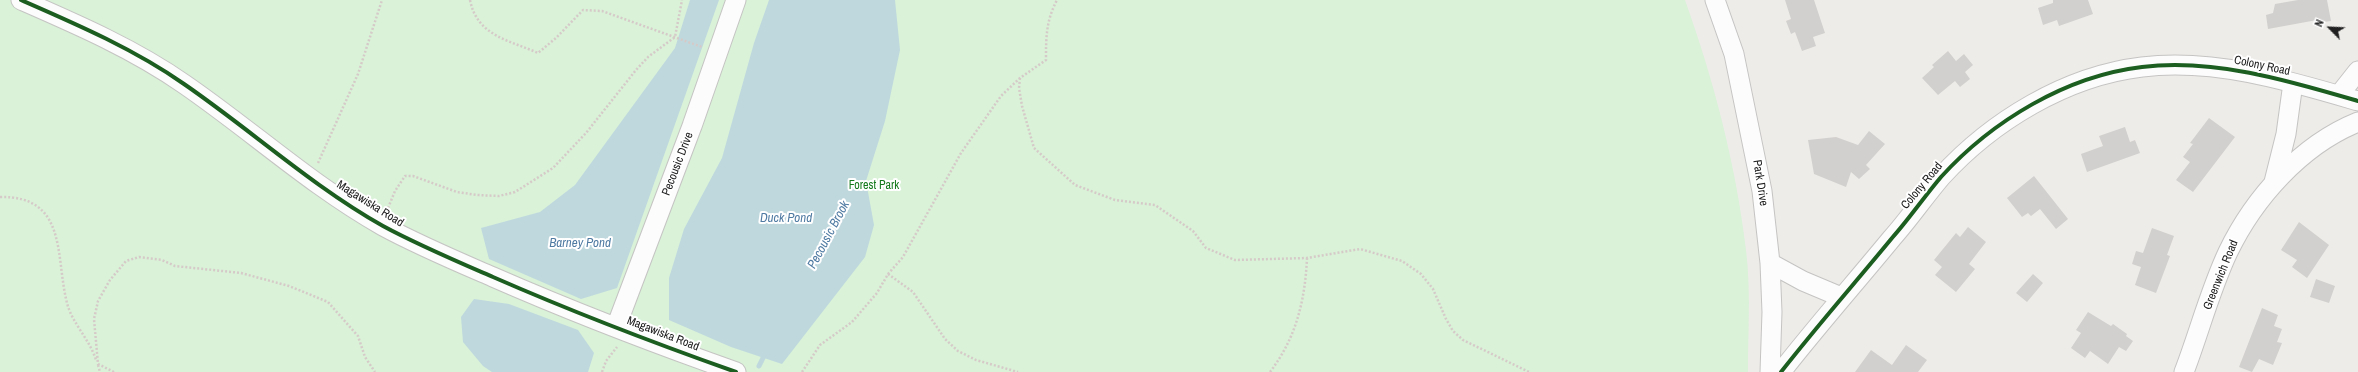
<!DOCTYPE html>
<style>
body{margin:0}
#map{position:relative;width:2358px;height:372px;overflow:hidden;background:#eeece9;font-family:"Archivo Narrow",sans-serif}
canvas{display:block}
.north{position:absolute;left:2310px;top:8px;width:40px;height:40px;-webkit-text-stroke:3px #fff;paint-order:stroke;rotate:294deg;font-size:11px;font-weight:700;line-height:16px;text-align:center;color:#202020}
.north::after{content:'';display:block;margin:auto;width:14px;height:18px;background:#202020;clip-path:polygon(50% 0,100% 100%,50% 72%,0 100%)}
</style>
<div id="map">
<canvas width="2358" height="372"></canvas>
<div class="north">N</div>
</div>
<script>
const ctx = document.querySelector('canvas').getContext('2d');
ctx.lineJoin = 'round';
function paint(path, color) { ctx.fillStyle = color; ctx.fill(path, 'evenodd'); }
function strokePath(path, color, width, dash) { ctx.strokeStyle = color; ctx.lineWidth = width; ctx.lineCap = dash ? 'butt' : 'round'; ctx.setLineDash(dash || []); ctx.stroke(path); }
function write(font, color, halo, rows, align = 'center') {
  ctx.font = font + ' "Archivo Narrow",sans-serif'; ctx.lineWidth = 4; ctx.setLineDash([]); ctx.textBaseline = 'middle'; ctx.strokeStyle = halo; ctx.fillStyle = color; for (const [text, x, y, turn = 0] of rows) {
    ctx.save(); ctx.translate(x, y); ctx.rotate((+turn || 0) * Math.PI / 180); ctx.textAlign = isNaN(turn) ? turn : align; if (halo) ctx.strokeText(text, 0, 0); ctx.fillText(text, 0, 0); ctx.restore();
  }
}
paint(new Path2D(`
 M 0,0 L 1685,0 C 1714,81 1736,165 1746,250 C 1751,290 1748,332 1748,372 L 0,372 Z`), '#d9f2d8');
paint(new Path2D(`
 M 690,0 L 719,0 L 617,288 L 581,299 L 489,259 L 481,228 L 540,212 L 575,185 L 675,48 Z
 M 769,0 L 895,0 L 900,50 L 885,121 L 866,181 L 874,225 L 865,257 L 782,364 L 731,347 L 669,320 L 669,278 L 684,229 L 722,158 L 754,43 Z
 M 474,299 L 509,304 L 578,330 L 594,353 L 588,372 L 492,372 L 483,366 L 463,342 L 461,317 Z`), '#bfd8de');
strokePath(new Path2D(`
 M 759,366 L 766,352`), '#bfd8de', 5);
paint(new Path2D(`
 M 1785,0 L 1814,0 L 1825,33 L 1813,37 L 1816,46 L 1802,51 L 1795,32 L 1791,34 L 1786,21 L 1791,19 Z
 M 2053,0 L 2088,0 L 2093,14 L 2059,26 L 2057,20 L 2043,25 L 2038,8 L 2053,3 Z
 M 2298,0 L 2327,0 L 2331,21 L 2317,23 L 2317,20 L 2268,29 L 2266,15 L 2273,13 L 2275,4 Z
 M 1948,51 L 1956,61 L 1964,54 L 1973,65 L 1965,72 L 1970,79 L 1960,87 L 1955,81 L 1938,95 L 1922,78 L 1934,67 L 1932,65 Z
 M 2209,118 L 2235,137 L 2193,192 L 2176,180 L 2190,162 L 2183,157 L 2193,144 L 2190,143 Z
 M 2125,127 L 2130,142 L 2135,140 L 2140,153 L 2087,172 L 2081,154 L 2103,146 L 2099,136 Z
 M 1869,131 L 1885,144 L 1866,165 L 1870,169 L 1859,179 L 1851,172 L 1846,187 L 1814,174 L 1808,140 L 1836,137 L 1858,145 Z
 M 2034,176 L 2068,219 L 2056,229 L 2040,209 L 2031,216 L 2028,213 L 2022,217 L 2007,198 Z
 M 2299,222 L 2329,245 L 2307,278 L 2292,267 L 2297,260 L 2281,250 Z
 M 1968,227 L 1986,242 L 1969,264 L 1975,269 L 1956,292 L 1935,275 L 1942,267 L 1934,260 L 1956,233 L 1960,237 Z
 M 2152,228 L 2174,236 L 2167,255 L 2170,256 L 2156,293 L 2135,285 L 2141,267 L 2132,264 L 2136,251 L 2143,253 Z
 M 2033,274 L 2043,283 L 2027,302 L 2016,293 Z
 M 2316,279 L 2335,286 L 2329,303 L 2310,297 Z
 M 2262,308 L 2278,315 L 2274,326 L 2282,329 L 2277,342 L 2282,343 L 2273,365 L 2259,359 L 2252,372 L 2239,367 Z
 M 2088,312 L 2111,326 L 2113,324 L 2127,334 L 2126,336 L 2133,341 L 2126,351 L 2119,347 L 2108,364 L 2090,351 L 2085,358 L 2071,348 L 2081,333 L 2076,330 Z
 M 1906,345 L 1927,360 L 1918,372 L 1855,372 L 1871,350 L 1892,365 Z`), '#d2d0ce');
const minor = new Path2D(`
 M 21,0 C 76,24 134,49 184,84 C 251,130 312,186 383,226 C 418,245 456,261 493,277 C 573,312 654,343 736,372
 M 1715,0 L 1734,54 L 1762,191 L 1770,263 L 1772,312 L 1770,372
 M 2339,95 L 2358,71
 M 2274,182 L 2286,134 L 2293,83
 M 1770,263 L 1803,281 L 1841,297
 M 616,327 L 692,126 L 736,0
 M 1781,372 C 1817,326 1855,283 1892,238 C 1909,219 1924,197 1941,177 C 1992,121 2066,76 2142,67 C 2214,58 2290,81 2358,101
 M 2184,372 C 2199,333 2210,290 2228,252 C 2254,198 2301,145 2358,122`);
strokePath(minor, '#c5c4c3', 21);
strokePath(new Path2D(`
 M 470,0 C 477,36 509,40 538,53 L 556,38 L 583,10 L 602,11 L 702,47
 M 1020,78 L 1019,88 L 1022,106 L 1034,148 L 1075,185 L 1115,200 L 1155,205 L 1193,231 L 1206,248 L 1235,260 L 1307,258 L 1360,249 L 1402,261 L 1421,274 L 1433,289 L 1446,319 L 1453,331 L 1463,340 L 1529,372
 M 318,163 L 358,74 L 382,0
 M 0,197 C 68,196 55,256 67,303 C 72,323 90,340 96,360
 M 388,208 L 395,191 L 405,176 L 413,176 L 457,192 L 477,195 L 499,196 L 515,192 L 553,168 L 586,133 L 636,70 L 648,57 L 675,37 L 682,0
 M 888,274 L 913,292 L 945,339 L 958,351 L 976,360 L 1018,372
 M 98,365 L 100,372
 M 114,372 L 98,364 L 94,319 L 98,301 L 110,280 L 126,261 L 139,257 L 162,260 L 175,266 L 241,273 L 289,286 L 328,302 L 358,336 L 365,357 L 375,372
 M 602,372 L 606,361 L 617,347
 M 802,372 L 820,345 L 852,322 L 877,293 L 888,274 L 903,257 L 961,153 L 1001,96 L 1020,78 L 1046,60 C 1046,37 1046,21 1057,0
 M 1270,372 C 1296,338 1305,301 1307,258`), '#d6cac8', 2.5, [2, 2]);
strokePath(minor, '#fcfcfc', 19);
strokePath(new Path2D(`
 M 21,0 C 76,24 134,49 184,84 C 251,130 312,186 383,226 C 418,245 456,261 493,277 C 573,312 654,343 736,372
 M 1781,372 C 1817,326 1855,283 1892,238 C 1909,219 1924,197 1941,177 C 1992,121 2066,76 2142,67 C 2214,58 2290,81 2358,101`), '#1b5e20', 4);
write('12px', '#202020', '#fff', [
 ["Colony Road",2262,66,12],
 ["Pecousic Drive",678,164,-69],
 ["Park Drive",1760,183,81],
 ["Colony Road",1922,186,-50],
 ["Magawiska Road",370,204,32],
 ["Greenwich Road",2221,275,-68],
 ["Magawiska Road",663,334,21]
]);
write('12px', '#13791b', '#fff', [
 ["Forest Park",874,186]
]);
write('italic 13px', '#4f7aa2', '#fff', [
 ["Duck Pond",786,219],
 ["Pecousic Brook",829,235,-62],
 ["Barney Pond",580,244]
]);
</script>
